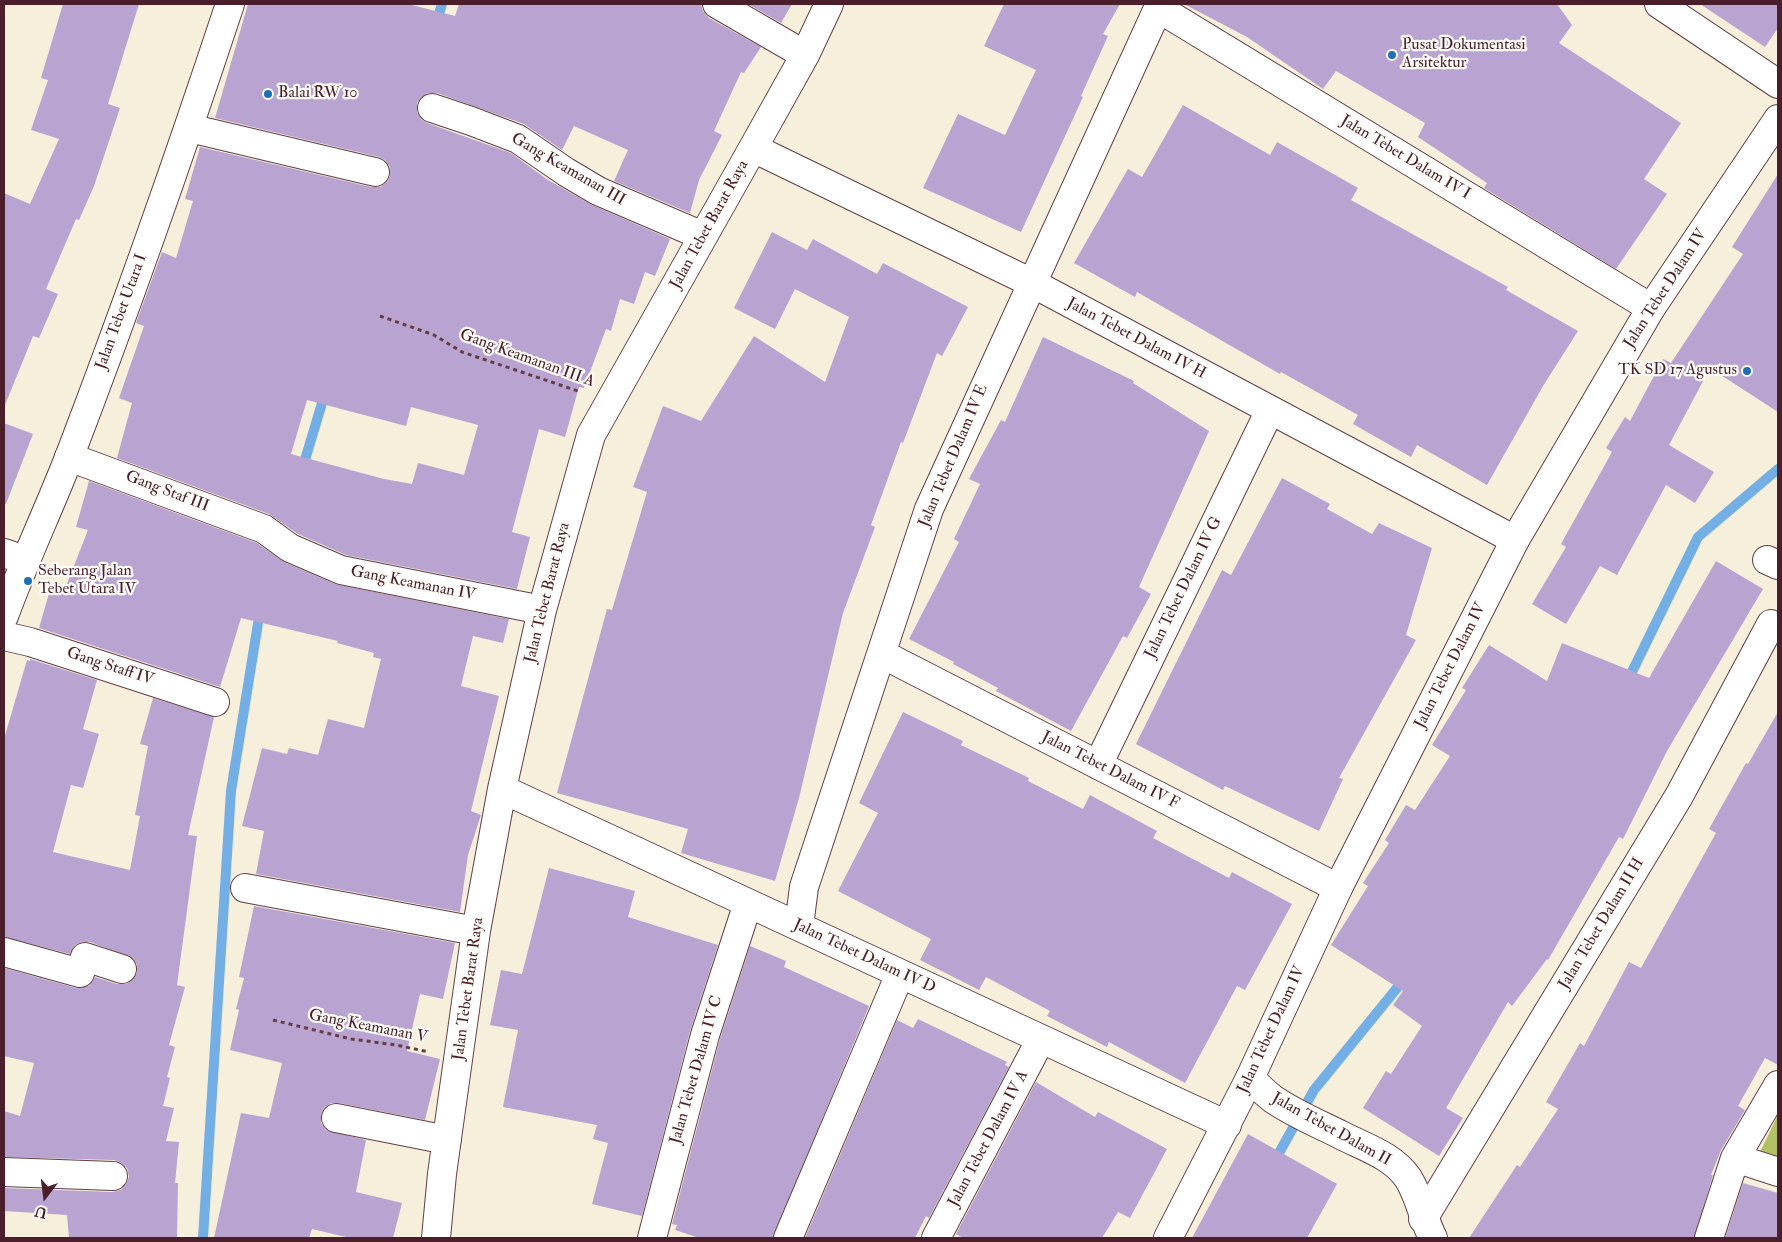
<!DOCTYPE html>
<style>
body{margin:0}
#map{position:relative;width:1782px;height:1242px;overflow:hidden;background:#f6efdc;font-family:"IM FELL Double Pica",serif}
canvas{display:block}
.frame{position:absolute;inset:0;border:5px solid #4a1f2b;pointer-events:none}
.north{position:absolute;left:20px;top:1172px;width:50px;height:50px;-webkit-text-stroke:4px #fdfcf7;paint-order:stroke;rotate:195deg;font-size:14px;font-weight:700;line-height:20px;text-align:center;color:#4a1f2b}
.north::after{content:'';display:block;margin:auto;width:18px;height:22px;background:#4a1f2b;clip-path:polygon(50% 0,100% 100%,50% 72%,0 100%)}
</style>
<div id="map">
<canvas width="1782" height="1242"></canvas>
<div class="frame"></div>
<div class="north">U</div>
</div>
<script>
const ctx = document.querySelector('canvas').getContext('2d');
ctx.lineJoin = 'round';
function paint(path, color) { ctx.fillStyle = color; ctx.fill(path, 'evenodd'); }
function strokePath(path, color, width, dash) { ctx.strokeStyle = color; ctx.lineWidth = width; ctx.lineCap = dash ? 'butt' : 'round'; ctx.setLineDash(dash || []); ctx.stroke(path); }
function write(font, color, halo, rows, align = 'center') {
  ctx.font = font + ' "IM FELL Double Pica",serif'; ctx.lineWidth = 4.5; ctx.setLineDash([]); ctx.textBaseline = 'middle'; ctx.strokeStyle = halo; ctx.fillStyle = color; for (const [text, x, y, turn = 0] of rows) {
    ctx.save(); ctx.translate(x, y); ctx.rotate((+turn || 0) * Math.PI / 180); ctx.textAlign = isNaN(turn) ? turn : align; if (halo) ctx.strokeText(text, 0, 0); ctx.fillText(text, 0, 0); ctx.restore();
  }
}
paint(new Path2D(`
 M 1778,1115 L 1778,1162 L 1760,1152 Z`), '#b2c163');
strokePath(new Path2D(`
 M 436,24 L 442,4
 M 302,470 L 325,393
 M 1627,682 L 1698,537 L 1778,469
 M 1274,1162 L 1314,1090 L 1406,977
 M 203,1238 L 231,791 L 260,611`), '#73afe5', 10);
paint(new Path2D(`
 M 63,4 L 139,4 L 108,104 L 120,108 L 94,186 L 79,220 L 76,219 L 46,289 L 58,294 L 39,338 L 33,336 L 5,405 L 4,193 L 30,204 L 59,139 L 31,130 L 48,80 L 41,78 Z
 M 248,4 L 408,4 L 455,16 L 459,4 L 701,4 L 703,11 L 709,18 L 761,47 L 744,73 L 741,72 L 714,131 L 722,135 L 699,180 L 690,213 L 614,181 L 628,150 L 574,126 L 562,150 L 524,124 L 437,93 L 428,93 L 421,97 L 417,103 L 417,112 L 421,119 L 427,123 L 511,153 L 548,180 L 590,204 L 670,239 L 655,276 L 645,272 L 634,304 L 620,299 L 611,331 L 606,329 L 584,388 L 579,387 L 565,437 L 539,429 L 512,532 L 530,537 L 517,589 L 346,555 L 298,534 L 269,514 L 117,458 L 132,403 L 119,398 L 144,326 L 136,323 L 162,252 L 176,258 L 193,201 L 185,199 L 200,147 L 371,187 L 380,187 L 387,182 L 390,176 L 390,167 L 385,160 L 379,157 L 215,118 ZM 307,400 L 406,426 L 411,407 L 478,425 L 464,475 L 418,463 L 412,484 L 384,479 L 291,454 Z
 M 748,4 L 792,4 L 781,23 Z
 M 1004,4 L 1120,4 L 1103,34 L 1108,36 L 1081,96 L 1083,97 L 1021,232 L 923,188 L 958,114 L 1005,135 L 1036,70 L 984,46 Z
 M 1184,4 L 1557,4 L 1572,25 L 1559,43 L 1681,123 L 1644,179 L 1667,194 L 1616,269 L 1484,188 L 1487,183 L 1418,137 L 1425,123 L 1336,71 L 1323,89 L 1247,37 Z
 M 1700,4 L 1778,4 L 1778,28 L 1765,47 Z
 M 1183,105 L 1270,155 L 1277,142 L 1358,188 L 1351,200 L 1508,287 L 1506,290 L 1578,331 L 1543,386 L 1487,485 L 1417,445 L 1411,457 L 1353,424 L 1358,415 L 1281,372 L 1280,374 L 1137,292 L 1135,297 L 1074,263 L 1128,169 L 1142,177 Z
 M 1778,174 L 1778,412 L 1710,368 L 1669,445 L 1714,472 L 1695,503 L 1666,485 L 1617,575 L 1600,566 L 1566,624 L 1532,604 L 1566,547 L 1561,544 L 1612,452 L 1606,448 L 1625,417 L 1630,421 L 1663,359 L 1671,363 L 1743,254 L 1732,247 Z
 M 772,232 L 807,250 L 813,239 L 877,274 L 883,263 L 968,307 L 942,356 L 937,353 L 903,443 L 901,442 L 871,525 L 875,527 L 843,613 L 799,798 L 775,881 L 681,853 L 688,829 L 557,793 L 607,609 L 612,610 L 647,492 L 633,487 L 663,406 L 701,421 L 754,336 L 825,382 L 849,317 L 795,289 L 775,329 L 734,308 Z
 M 1043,337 L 1134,381 L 1133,383 L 1209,431 L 1139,587 L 1151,594 L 1127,638 L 1123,636 L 1071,731 L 996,691 L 998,688 L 953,664 L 954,662 L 909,639 L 959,542 L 954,539 L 980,484 L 969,479 L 1001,420 L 1005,422 Z
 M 4,423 L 33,434 L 6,504 L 4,504 Z
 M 1282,478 L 1330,504 L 1327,509 L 1372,534 L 1379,523 L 1432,548 L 1406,635 L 1416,640 L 1339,778 L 1343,779 L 1319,831 L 1225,786 L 1223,790 L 1136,744 L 1222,570 L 1231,575 Z
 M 89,481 L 257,543 L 284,562 L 335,584 L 509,619 L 503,643 L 473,636 L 461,686 L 499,696 L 471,811 L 481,815 L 468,855 L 460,912 L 256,874 L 264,831 L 242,826 L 262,748 L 287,754 L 289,748 L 318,755 L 328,719 L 364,728 L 381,659 L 373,657 L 374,653 L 337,643 L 338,641 L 241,618 L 220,687 L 39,628 L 50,590 L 63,594 L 88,530 L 76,527 Z
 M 1716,561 L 1763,589 L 1667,751 L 1623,839 L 1619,837 L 1548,960 L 1547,959 L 1512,1006 L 1508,1002 L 1446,1108 L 1463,1118 L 1439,1156 L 1363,1108 L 1386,1071 L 1391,1074 L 1422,1026 L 1393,1005 L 1403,991 L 1331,945 L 1368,886 L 1363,883 L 1389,843 L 1385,840 L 1406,805 L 1415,810 L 1450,756 L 1432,745 L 1466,690 L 1462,688 L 1489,645 L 1547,681 L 1562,643 L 1649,678 Z
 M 30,659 L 97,680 L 83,729 L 99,734 L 83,788 L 71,785 L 53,852 L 130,870 L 140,816 L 135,815 L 148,746 L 140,744 L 153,698 L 214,717 L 188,835 L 197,836 L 177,985 L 185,987 L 169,1045 L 175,1047 L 167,1077 L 170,1078 L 163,1106 L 174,1108 L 166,1141 L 179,1142 L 175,1183 L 178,1183 L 177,1238 L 69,1238 L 67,1215 L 4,1211 L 4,1188 L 112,1192 L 121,1190 L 126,1184 L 129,1177 L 127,1168 L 121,1163 L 114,1160 L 4,1157 L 4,1111 L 20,1116 L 34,1063 L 4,1056 L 4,968 L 76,988 L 83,988 L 90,985 L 95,977 L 117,984 L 126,984 L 133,980 L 137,973 L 137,965 L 133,958 L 90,942 L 82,942 L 75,945 L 70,954 L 4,937 L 4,739 L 27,660 L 30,661 Z
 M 903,712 L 963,741 L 961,745 L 1029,778 L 1028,781 L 1083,809 L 1090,795 L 1157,831 L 1153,838 L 1229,878 L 1232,872 L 1292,904 L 1245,990 L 1237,986 L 1185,1083 L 1109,1042 L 1107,1047 L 1047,1016 L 1050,1011 L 986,977 L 979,990 L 920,960 L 931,939 L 838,891 L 878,813 L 859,803 Z
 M 1778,712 L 1778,1065 L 1765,1058 L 1738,1106 L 1745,1110 L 1721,1150 L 1711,1175 L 1713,1175 L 1694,1238 L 1469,1238 L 1517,1165 L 1520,1167 L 1558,1109 L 1546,1102 L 1580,1043 L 1584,1046 L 1629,962 L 1641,968 L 1716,833 L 1709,829 L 1746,763 L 1748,764 Z
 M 549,868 L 635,891 L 628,917 L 718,945 L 690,1031 L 642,1216 L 592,1204 L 608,1143 L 593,1139 L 597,1125 L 503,1107 L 518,1030 L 490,1025 L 501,970 L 522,974 Z
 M 254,906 L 455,943 L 443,999 L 420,994 L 407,1051 L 440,1059 L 425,1120 L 339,1103 L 331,1103 L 324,1108 L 321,1114 L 321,1123 L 326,1130 L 366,1140 L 356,1192 L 402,1203 L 393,1238 L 350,1238 L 312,1229 L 309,1238 L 214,1238 L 241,1113 L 269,1118 L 282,1063 L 230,1050 L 239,1010 L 236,1009 L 244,978 L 239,977 Z
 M 750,946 L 786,961 L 784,967 L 869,1006 L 773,1238 L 699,1238 L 675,1230 L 677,1225 L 672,1224 L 720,1039 Z
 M 918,1019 L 1007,1062 L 1005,1065 L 1009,1067 L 929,1218 L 926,1216 L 915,1238 L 805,1238 L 897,1020 L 913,1028 Z
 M 1036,1082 L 1095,1117 L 1098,1112 L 1167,1149 L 1130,1218 L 1118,1212 L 1102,1238 L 963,1238 L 956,1234 Z
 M 1248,1134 L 1337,1184 L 1307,1238 L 1192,1238 Z
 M 1743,1183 L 1778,1193 L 1778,1238 L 1725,1238 Z`), '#b9a3d1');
const minor = new Path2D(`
 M 717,4 L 805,55
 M 1659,4 L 1778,84
 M 1158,8 L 1651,308
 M 432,108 L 471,121 L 518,139 L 566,172 L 598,191 L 703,236
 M 189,128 L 375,172
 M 753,148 L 1032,283 L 1515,540
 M 69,457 L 264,529 L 290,548 L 341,570 L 542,610
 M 4,553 L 24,560
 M 1767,560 L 1778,565
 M 4,636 L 30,642 L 215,702
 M 882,654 L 1338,888
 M 1098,765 L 1270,410
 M 502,789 L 1227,1125
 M 245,888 L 476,931
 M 799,926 L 804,887 L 929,509 L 1160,4
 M 4,952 L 80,973 L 85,957 L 122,969
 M 336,1118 L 447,1140
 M 1735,1158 L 1778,1172
 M 4,1172 L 113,1176
 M 1423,1219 L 1679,796 L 1771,624
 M 436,1238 L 442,1174 L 476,931 L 502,789 L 542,610 L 591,435 L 753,148 L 805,55 L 829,4
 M 652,1238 L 705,1035 L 748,903
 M 788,1238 L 900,974
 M 936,1238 L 1041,1039
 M 1168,1238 L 1250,1078
 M 1709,1238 L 1735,1158 L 1778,1085`);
const tertiary = new Path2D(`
 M 4,616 C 24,561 49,509 70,455 C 127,306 180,155 230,4
 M 1433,1238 C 1423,1219 1420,1197 1408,1178 C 1392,1155 1364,1147 1341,1135 C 1319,1124 1293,1113 1273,1099 C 1265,1093 1257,1085 1250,1078 L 1338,888 L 1515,540 L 1651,308 L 1778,119`);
strokePath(minor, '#643e46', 30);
strokePath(tertiary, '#643e46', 30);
strokePath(new Path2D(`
 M 380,316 L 434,335 L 462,352 L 581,392
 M 273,1020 L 351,1039 L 396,1045 L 429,1052`), '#643e46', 3, [4, 4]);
strokePath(minor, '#fff', 28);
strokePath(tertiary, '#fff', 28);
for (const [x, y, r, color] of [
 [1392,55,5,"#1f6fb2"],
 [268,94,5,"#1f6fb2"],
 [1747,371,5,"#1f6fb2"],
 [28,581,5,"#1f6fb2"]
]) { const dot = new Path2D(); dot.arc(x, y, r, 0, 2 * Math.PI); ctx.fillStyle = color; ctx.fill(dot); strokePath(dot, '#fdfcf7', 2); }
write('16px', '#4a1f2b', '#fdfcf7', [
 ["Pusat Dokumentasi",1402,46],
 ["Arsitektur",1402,64],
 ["Balai RW 10",278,94],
 ["TK SD 17 Agustus",1737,371,"right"],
 ["Seberang Jalan",38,572],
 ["Tebet Utara IV",38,590]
], 'left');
write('16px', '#4a1f2b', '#fdfcf7', [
 ["Jalan Tebet Dalam IV I",1405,158,31],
 ["Gang Keamanan III",568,170,30],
 ["Jalan Tebet Barat Raya",710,225,-61],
 ["Jalan Tebet Dalam IV",1666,289,-57],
 ["Jalan Tebet Utara I",122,312,-70],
 ["Jalan Tebet Dalam IV H",1136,339,28],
 ["Gang Keamanan III A",527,359,20],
 ["Jalan Tebet Dalam IV E",954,456,-67],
 ["Gang Staf III",167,492,21],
 ["Gang Keamanan IV",413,584,11],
 ["Jalan Tebet Dalam IV G",1184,588,-64],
 ["Jalan Tebet Barat Raya",548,593,-76],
 ["Jalan Tebet Dalam IV",1451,666,-63],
 ["Gang Staff IV",110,667,18],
 ["Jalan Tebet Dalam IV F",1110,771,27],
 ["Jalan Tebet Dalam II H",1602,924,-59],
 ["Jalan Tebet Dalam IV D",864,957,25],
 ["Jalan Tebet Barat Raya",469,989,-82],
 ["Gang Keamanan V",368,1027,11],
 ["Jalan Tebet Dalam IV",1272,1030,-65],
 ["Jalan Tebet Dalam IV C",697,1070,-74],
 ["Jalan Tebet Dalam II",1331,1130,29],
 ["Jalan Tebet Dalam IV A",989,1139,-62]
]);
</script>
